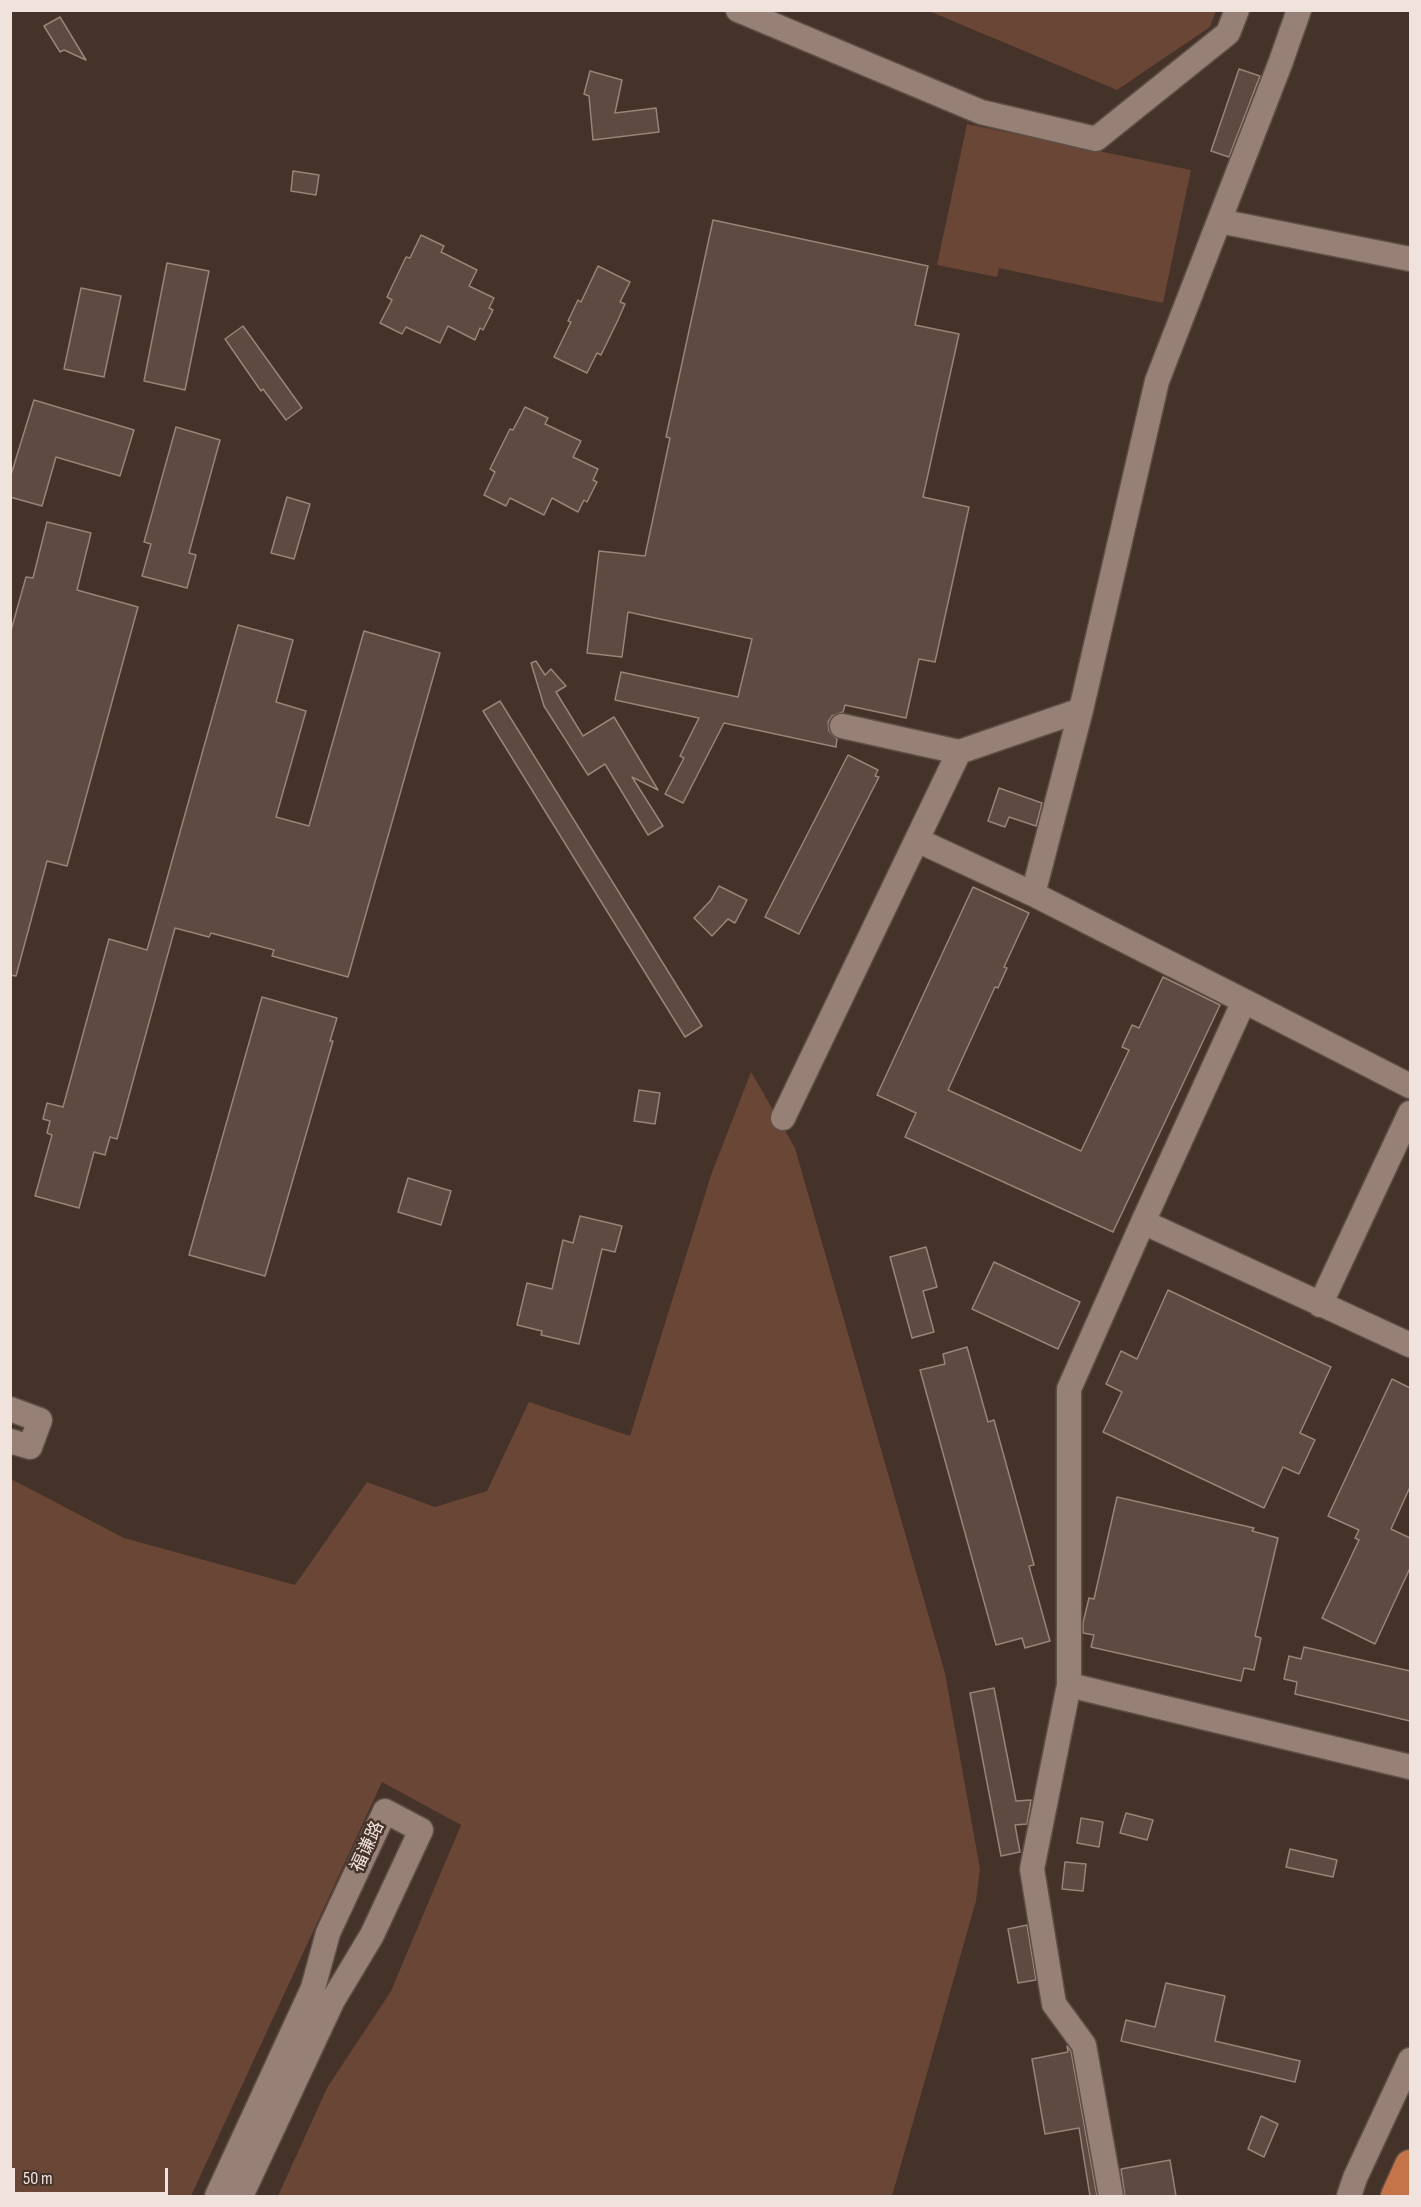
<!DOCTYPE html>
<meta charset="utf-8">
<style>
body{margin:0}
#map{position:relative;width:1421px;height:2207px;overflow:hidden;background:#453229;font-family:"Sofia Sans Condensed",sans-serif}
canvas{display:block}
.frame{position:absolute;inset:0;border:12px solid #f0e3de;pointer-events:none}
.scale{position:absolute;left:12px;top:2168px;width:156px;height:27px;box-sizing:border-box;border:3px solid #f0e3de;border-top:0;padding-left:8px;font-size:18px;line-height:21px;white-space:nowrap;color:#f0e3de;-webkit-text-stroke:4px #453229;paint-order:stroke}
</style>
<div id="map">
<canvas width="1421" height="2207"></canvas>
<div class="frame"></div>
<div class="scale">50 m</div>
</div>
<script>
const ctx = document.querySelector('canvas').getContext('2d');
ctx.lineJoin = 'round';
function paint(path, color) { ctx.fillStyle = color; ctx.fill(path, 'evenodd'); }
function strokePath(path, color, width, dash) { ctx.strokeStyle = color; ctx.lineWidth = width; ctx.lineCap = dash ? 'butt' : 'round'; ctx.setLineDash(dash || []); ctx.stroke(path); }
function write(font, color, halo, rows, align = 'center') {
  ctx.font = font + ' "Sofia Sans Condensed","Noto Sans SC",sans-serif'; ctx.lineWidth = 5; ctx.setLineDash([]); ctx.textBaseline = 'middle'; ctx.strokeStyle = halo; ctx.fillStyle = color; for (const [text, x, y, turn = 0] of rows) {
    ctx.save(); ctx.translate(x, y); ctx.rotate((+turn || 0) * Math.PI / 180); ctx.textAlign = isNaN(turn) ? turn : align; if (halo) ctx.strokeText(text, 0, 0); ctx.fillText(text, 0, 0); ctx.restore();
  }
}
paint(new Path2D(`
 M 929,11 L 1216,11 L 1210,27 L 1117,90 Z
 M 967,124 L 1191,170 L 1163,303 L 999,268 L 997,277 L 937,265 Z
 M 751,1072 L 795,1148 L 945,1673 L 980,1869 L 976,1901 L 892,2196 L 278,2196 L 327,2088 L 391,1991 L 461,1825 L 382,1782 L 191,2196 L 11,2196 L 11,1479 L 124,1538 L 295,1585 L 367,1482 L 435,1507 L 487,1491 L 529,1402 L 630,1436 L 711,1175 Z`), '#6a4636');
const building = new Path2D(`
 M 60,17 L 86,60 L 64,50 L 60,52 L 44,26 Z
 M 1239,69 L 1260,76 L 1229,157 L 1211,151 Z
 M 590,71 L 622,80 L 615,113 L 656,108 L 659,132 L 593,140 L 589,96 L 584,94 Z
 M 293,171 L 319,175 L 316,195 L 291,191 Z
 M 713,220 L 928,266 L 915,325 L 959,334 L 923,497 L 969,507 L 935,662 L 919,659 L 906,718 L 845,705 L 843,712 L 832,716 L 828,722 L 829,731 L 837,739 L 836,747 L 724,723 L 683,803 L 665,794 L 684,758 L 680,756 L 699,718 L 615,700 L 621,672 L 738,697 L 752,639 L 628,612 L 622,657 L 587,653 L 599,551 L 645,556 L 670,438 L 666,437 Z
 M 421,235 L 444,246 L 441,252 L 477,270 L 469,286 L 494,298 L 489,308 L 493,310 L 483,330 L 480,328 L 475,340 L 448,326 L 440,343 L 406,327 L 402,334 L 380,323 L 392,300 L 387,297 L 406,257 L 410,258 Z
 M 167,263 L 209,271 L 185,390 L 144,381 Z
 M 598,266 L 630,282 L 620,302 L 625,304 L 618,320 L 601,355 L 597,353 L 587,373 L 554,357 L 571,322 L 568,321 L 578,300 L 581,302 Z
 M 81,288 L 121,296 L 104,377 L 64,369 Z
 M 243,326 L 302,408 L 286,420 L 263,389 L 261,391 L 225,339 Z
 M 34,400 L 134,430 L 120,476 L 56,457 L 42,506 L 10,497 L 10,478 Z
 M 525,407 L 548,418 L 545,424 L 581,441 L 573,457 L 598,469 L 593,480 L 597,482 L 587,502 L 584,500 L 578,512 L 552,498 L 544,515 L 510,498 L 506,506 L 484,495 L 495,472 L 490,469 L 510,429 L 513,430 Z
 M 176,427 L 220,440 L 189,553 L 196,555 L 187,588 L 142,576 L 151,544 L 144,542 Z
 M 287,497 L 310,504 L 294,559 L 271,553 Z
 M 47,522 L 91,533 L 77,590 L 138,607 L 67,866 L 47,861 L 16,976 L 10,975 L 10,634 L 26,577 L 33,578 Z
 M 238,625 L 293,640 L 276,702 L 306,711 L 276,817 L 309,826 L 364,631 L 440,653 L 348,977 L 272,956 L 274,950 L 211,933 L 209,937 L 175,928 L 117,1139 L 110,1137 L 105,1155 L 94,1152 L 79,1208 L 35,1196 L 52,1135 L 47,1133 L 50,1121 L 43,1119 L 47,1103 L 63,1107 L 109,939 L 147,950 Z
 M 536,661 L 545,675 L 551,669 L 566,686 L 556,692 L 583,736 L 614,717 L 658,790 L 632,777 L 663,826 L 648,835 L 605,764 L 588,775 L 544,706 L 531,663 Z
 M 500,701 L 702,1026 L 685,1037 L 483,711 Z
 M 848,755 L 878,770 L 875,776 L 879,777 L 799,934 L 765,917 Z
 M 999,788 L 1042,803 L 1036,826 L 1009,817 L 1005,827 L 988,821 Z
 M 719,886 L 747,900 L 735,923 L 728,919 L 712,936 L 694,918 L 711,900 Z
 M 973,887 L 1029,913 L 1004,967 L 1007,968 L 998,988 L 995,987 L 948,1090 L 1081,1151 L 1129,1050 L 1122,1047 L 1132,1025 L 1139,1028 L 1163,977 L 1220,1005 L 1113,1232 L 905,1137 L 916,1113 L 877,1095 Z
 M 262,997 L 337,1018 L 330,1041 L 333,1041 L 265,1276 L 189,1255 Z
 M 639,1090 L 660,1093 L 655,1124 L 634,1121 Z
 M 408,1178 L 451,1191 L 441,1225 L 398,1212 Z
 M 580,1216 L 622,1226 L 615,1252 L 602,1249 L 579,1344 L 541,1335 L 542,1331 L 517,1325 L 527,1283 L 552,1289 L 563,1240 L 573,1243 Z
 M 926,1247 L 937,1287 L 923,1291 L 934,1332 L 912,1338 L 890,1257 Z
 M 994,1262 L 1080,1302 L 1058,1349 L 972,1309 Z
 M 1168,1290 L 1331,1367 L 1300,1433 L 1315,1440 L 1299,1474 L 1283,1467 L 1264,1508 L 1103,1432 L 1122,1392 L 1106,1384 L 1121,1351 L 1137,1359 Z
 M 967,1347 L 988,1422 L 994,1420 L 1034,1565 L 1029,1566 L 1050,1641 L 1025,1648 L 1022,1638 L 996,1645 L 920,1370 L 945,1364 L 943,1354 Z
 M 1392,1379 L 1410,1388 L 1410,1487 L 1391,1529 L 1410,1538 L 1410,1568 L 1375,1644 L 1322,1618 L 1359,1540 L 1355,1538 L 1359,1530 L 1328,1516 Z
 M 1117,1497 L 1254,1528 L 1252,1531 L 1278,1538 L 1255,1636 L 1261,1638 L 1254,1670 L 1244,1668 L 1241,1681 L 1091,1647 L 1094,1635 L 1083,1633 L 1083,1623 L 1089,1598 L 1094,1599 Z
 M 1304,1647 L 1410,1671 L 1410,1721 L 1295,1694 L 1297,1682 L 1284,1679 L 1289,1656 L 1301,1659 Z
 M 994,1688 L 1016,1801 L 1031,1800 L 1027,1824 L 1015,1825 L 1020,1852 L 1001,1856 L 970,1693 Z
 M 1126,1813 L 1153,1820 L 1147,1840 L 1120,1833 Z
 M 1081,1818 L 1103,1822 L 1099,1847 L 1077,1843 Z
 M 1290,1849 L 1337,1860 L 1333,1877 L 1286,1867 Z
 M 1065,1862 L 1086,1864 L 1083,1891 L 1062,1889 Z
 M 1027,1925 L 1036,1980 L 1018,1983 L 1008,1929 Z
 M 1166,1983 L 1225,1996 L 1215,2041 L 1300,2061 L 1295,2082 L 1121,2041 L 1126,2020 L 1155,2027 Z
 M 1067,2046 L 1071,2051 L 1097,2196 L 1090,2196 L 1079,2128 L 1045,2134 L 1032,2059 L 1068,2052 Z
 M 1261,2116 L 1278,2124 L 1264,2157 L 1248,2149 Z
 M 1170,2160 L 1176,2196 L 1125,2196 L 1121,2169 Z`);
paint(building, '#5e4a41');
strokePath(building, '#9a8379', 1.5);
const minor = new Path2D(`
 M 738,10 L 981,112 L 1096,139 L 1228,33 L 1237,10
 M 1219,221 L 1410,259
 M 842,726 L 959,752 L 1081,710
 M 917,840 L 1033,894 L 1244,1001 L 1143,1222 L 1069,1389 L 1069,1685 L 1032,1869 L 1054,2004 L 1084,2045 L 1111,2196
 M 1033,894 L 1081,710 L 1157,381 L 1280,64 L 1299,10
 M 1244,1001 L 1410,1086
 M 783,1118 L 959,752
 M 1143,1222 L 1410,1345
 M 1320,1305 L 1410,1113
 M 10,1409 L 40,1420 L 30,1447 L 10,1441
 M 1069,1685 L 1410,1767
 M 217,2196 L 313,1988 L 328,1933 L 385,1811 L 421,1830 L 372,1935 L 333,2000 L 241,2196
 M 1349,2196 L 1355,2178 L 1410,2060`);
const major = new Path2D(`
 M 1396,2196 L 1410,2165`);
strokePath(minor, '#5d4e46', 27);
strokePath(major, '#5d4e46', 33);
strokePath(minor, '#978076', 24);
strokePath(major, '#c57449', 30);
write('18px', '#f0e3de', '#453229', [
 ["福谦路",368,1847,-65]
]);
</script>
